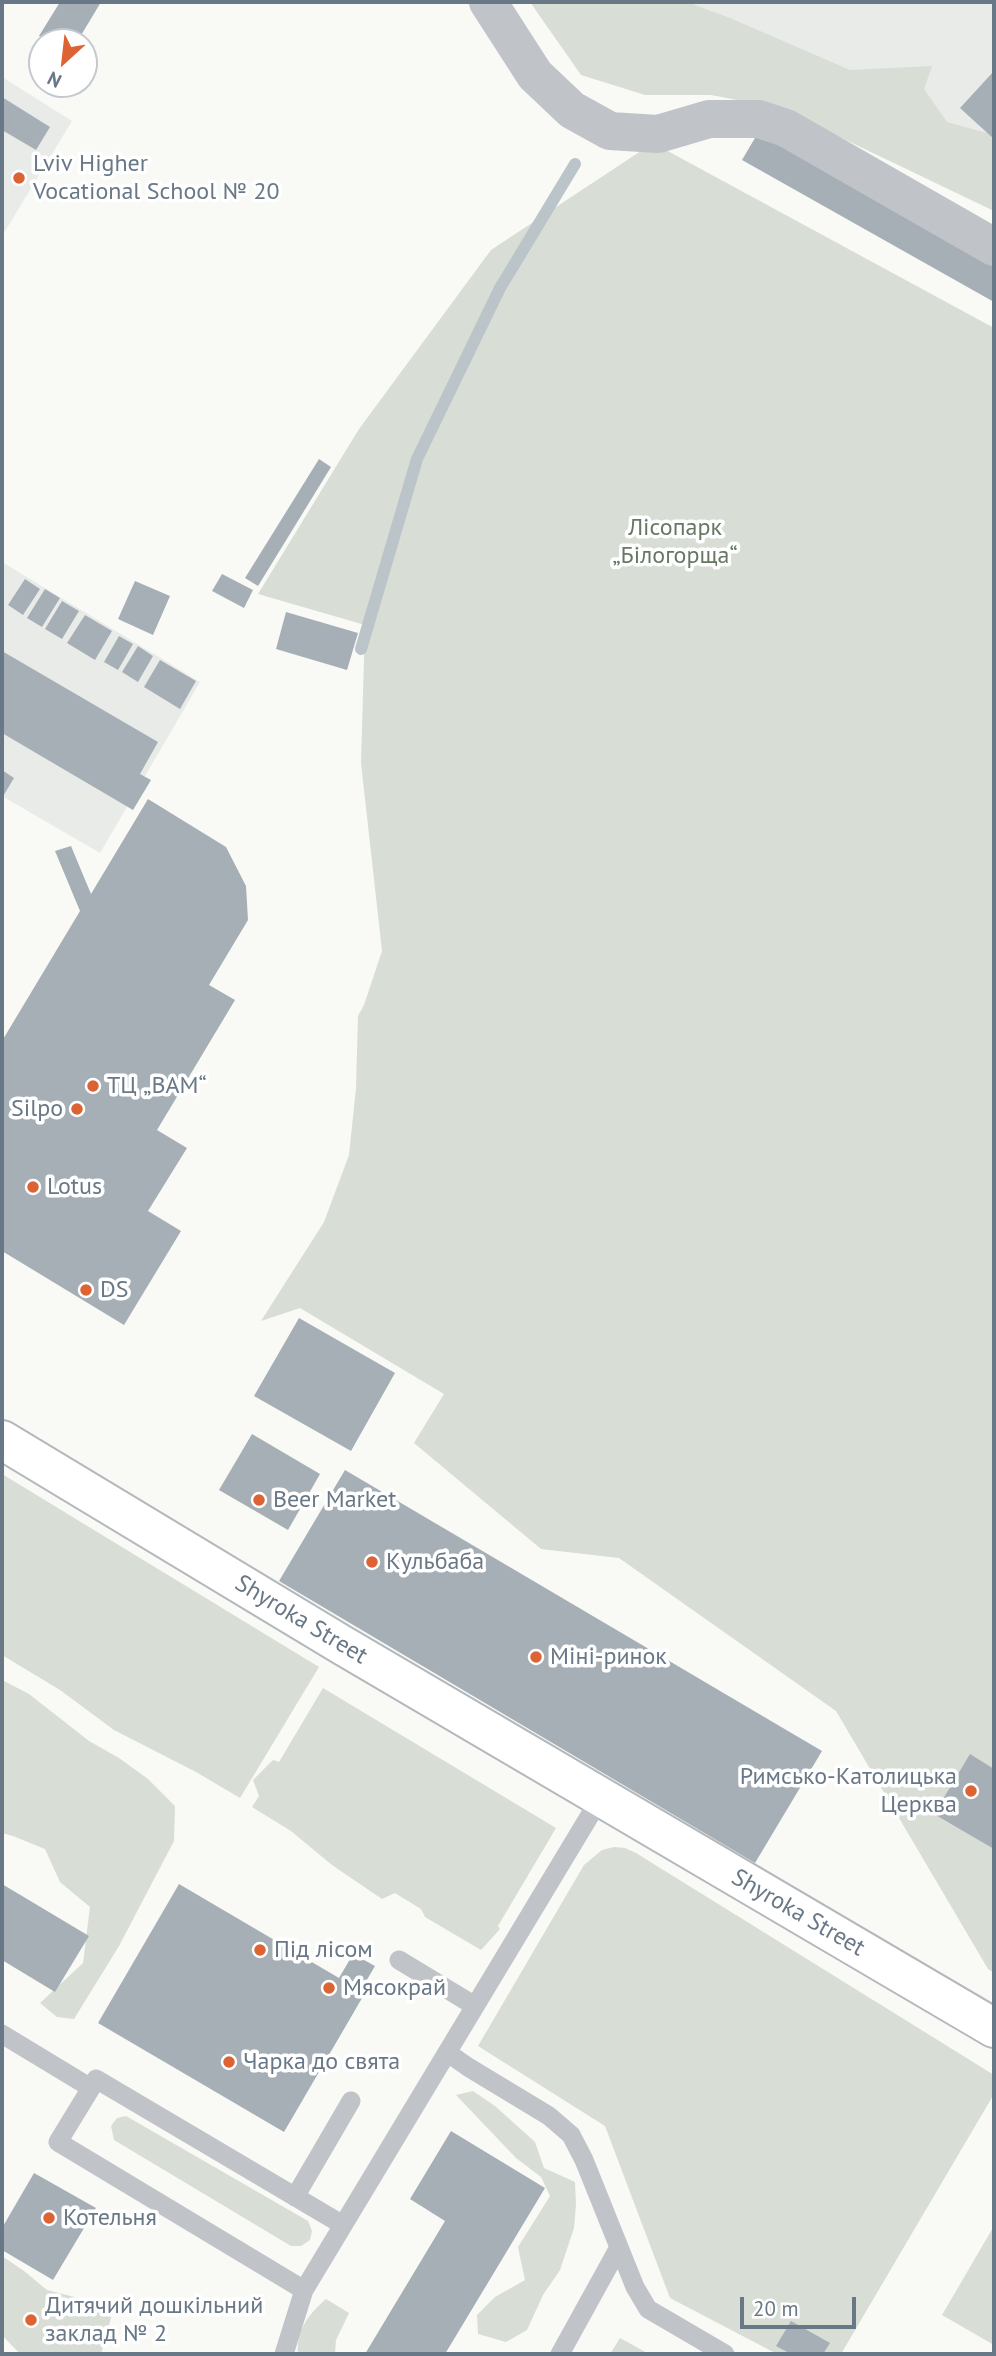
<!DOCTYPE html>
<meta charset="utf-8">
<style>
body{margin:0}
#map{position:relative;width:996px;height:2356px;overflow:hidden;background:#f9f9f6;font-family:"PT Sans",sans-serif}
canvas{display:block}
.frame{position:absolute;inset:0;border:4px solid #697886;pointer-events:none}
.north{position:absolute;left:28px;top:28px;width:70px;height:70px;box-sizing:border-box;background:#fff;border:2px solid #c3c9cf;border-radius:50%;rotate:207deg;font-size:19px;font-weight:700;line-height:28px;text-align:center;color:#697886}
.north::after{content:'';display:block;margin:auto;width:24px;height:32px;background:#dc6334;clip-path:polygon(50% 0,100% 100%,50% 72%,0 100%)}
.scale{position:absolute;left:740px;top:2297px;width:116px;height:32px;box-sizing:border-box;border:4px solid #697886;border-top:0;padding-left:9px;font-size:21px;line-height:24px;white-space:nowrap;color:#697886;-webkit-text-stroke:5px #fff;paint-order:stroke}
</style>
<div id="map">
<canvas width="996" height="2356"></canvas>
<div class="frame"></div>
<div class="north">N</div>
<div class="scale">20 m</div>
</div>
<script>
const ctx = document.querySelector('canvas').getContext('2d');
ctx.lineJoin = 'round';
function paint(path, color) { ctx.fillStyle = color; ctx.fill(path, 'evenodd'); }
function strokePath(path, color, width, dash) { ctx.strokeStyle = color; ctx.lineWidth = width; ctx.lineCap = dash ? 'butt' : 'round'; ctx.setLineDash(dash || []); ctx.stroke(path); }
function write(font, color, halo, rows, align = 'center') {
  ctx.font = font + ' "PT Sans",sans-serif'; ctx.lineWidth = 7; ctx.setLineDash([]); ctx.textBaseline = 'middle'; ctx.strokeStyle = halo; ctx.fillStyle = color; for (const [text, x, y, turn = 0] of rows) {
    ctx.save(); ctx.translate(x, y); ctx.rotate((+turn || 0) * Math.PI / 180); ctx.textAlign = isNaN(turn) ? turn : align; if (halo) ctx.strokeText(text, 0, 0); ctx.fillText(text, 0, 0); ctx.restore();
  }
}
paint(new Path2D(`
 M 662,2 L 994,2 L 994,195 Z
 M 2,77 L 72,121 L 2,236 Z
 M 2,562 L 200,682 L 100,853 L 2,796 Z`), '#e9ebe9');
paint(new Path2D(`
 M 530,2 L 687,2 L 730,18 L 850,70 L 932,66 L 924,89 L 947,122 L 994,135 L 994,211 L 779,108 L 711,95 L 645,95 L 581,75 Z
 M 653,143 L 994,328 L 994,1973 L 988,1969 L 836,1711 L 619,1558 L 541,1549 L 414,1443 L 444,1394 L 300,1308 L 261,1321 L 324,1222 L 349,1155 L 356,1088 L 358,1016 L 364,1005 L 382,951 L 361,763 L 365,625 L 258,594 L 359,429 L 491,250 Z
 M 2,1474 L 319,1667 L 240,1798 L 196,1772 L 114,1730 L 60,1690 L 2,1655 Z
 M 2,1680 L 29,1694 L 89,1741 L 119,1758 L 148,1779 L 175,1806 L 174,1841 L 119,1946 L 74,2019 L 57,2017 L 40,2003 L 83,1963 L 90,1907 L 60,1882 L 45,1849 L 13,1836 L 2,1833 Z
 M 323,1688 L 556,1828 L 498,1926 L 500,1929 L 481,1950 L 425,1917 L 421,1909 L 395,1893 L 382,1899 L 332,1865 L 291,1831 L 252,1807 L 259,1796 L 253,1780 L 273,1760 L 279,1762 Z
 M 614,1847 L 625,1848 L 636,1853 L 994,2075 L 994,2094 L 841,2354 L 777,2354 L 670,2298 L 605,2126 L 478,2046 L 584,1865 L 602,1850 Z
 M 473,2091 L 495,2106 L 535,2142 L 544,2168 L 575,2182 L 576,2205 L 574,2228 L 560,2270 L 543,2295 L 527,2330 L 506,2342 L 478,2334 L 477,2315 L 495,2297 L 525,2280 L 518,2247 L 550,2196 L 541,2177 L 516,2158 L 456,2095 Z
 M 126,2116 L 308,2221 L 312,2231 L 310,2240 L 301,2246 L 291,2246 L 114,2140 L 111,2126 L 117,2118 Z
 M 994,2226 L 994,2345 L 942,2315 Z
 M 2,2256 L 24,2271 L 47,2290 L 114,2307 L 101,2354 L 20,2354 L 2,2335 Z
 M 326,2299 L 349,2313 L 336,2340 L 335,2354 L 298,2354 C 296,2330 309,2314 326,2299 Z
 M 620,2338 L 649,2354 L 610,2354 Z`), '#d8ddd6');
strokePath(new Path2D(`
 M 361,649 L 417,459 L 500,288 L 575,164`), '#bac4c9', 12);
paint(new Path2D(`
 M 60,2 L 101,2 L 77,42 L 50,42 L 39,36 Z
 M 994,71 L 994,139 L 960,108 Z
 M 2,97 L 50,127 L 36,150 L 2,130 Z
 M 762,126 L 994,259 L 994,302 L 742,160 Z
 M 319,459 L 331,467 L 258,586 L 245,578 Z
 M 222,574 L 253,590 L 244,608 L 212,591 Z
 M 25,579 L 40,589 L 23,615 L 8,605 Z
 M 135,581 L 170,596 L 153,635 L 118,619 Z
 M 45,589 L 60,598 L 42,627 L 27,618 Z
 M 62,601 L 79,611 L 62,639 L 45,629 Z
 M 286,612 L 358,633 L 347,670 L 276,649 Z
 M 85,615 L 112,631 L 95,660 L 67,643 Z
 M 119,636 L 133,644 L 118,670 L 104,662 Z
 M 138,646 L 153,656 L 138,682 L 122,672 Z
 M 2,651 L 158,742 L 140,774 L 151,780 L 133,810 L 2,733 Z
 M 160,660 L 196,681 L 180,709 L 144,687 Z
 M 2,770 L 14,778 L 2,798 Z
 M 148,799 L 226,847 L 246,886 L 248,920 L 209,985 L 235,1000 L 157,1130 L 187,1148 L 148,1211 L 181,1231 L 124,1325 L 2,1251 L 2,1041 L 80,911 L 55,851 L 71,846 L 91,894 Z
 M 299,1318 L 395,1373 L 351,1451 L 254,1396 Z
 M 252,1434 L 320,1474 L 288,1530 L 219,1490 Z
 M 345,1470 L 822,1751 L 755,1863 L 279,1581 Z
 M 970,1754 L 994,1769 L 994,1849 L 934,1814 Z
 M 2,1884 L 89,1936 L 55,1992 L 2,1960 Z
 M 179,1884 L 339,1978 L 353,1954 L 375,1966 L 361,1990 L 365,1993 L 284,2132 L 98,2023 Z
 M 451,2131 L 545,2188 L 445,2354 L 365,2354 L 445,2221 L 410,2199 Z
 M 34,2173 L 96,2208 L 53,2280 L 2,2250 L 2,2228 Z
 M 791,2321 L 830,2343 L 823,2354 L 791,2354 L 776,2346 Z`), '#a7afb6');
const secondary = new Path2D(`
 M 2,1440 L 342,1645 L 994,2028`);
strokePath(secondary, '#b3b8bd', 42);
strokePath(new Path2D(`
 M 399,1960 L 475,2006
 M 2,2034 L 91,2088 L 58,2142 L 304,2290
 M 448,2053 L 468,2067 L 549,2116 L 571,2135 L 584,2160 L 635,2287 L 648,2309 L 725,2354
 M 91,2088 L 96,2079 L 343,2225
 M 295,2197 L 351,2101
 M 284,2354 L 304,2290 L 601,1797
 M 560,2354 L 618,2249`), '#c0c4c8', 19);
strokePath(new Path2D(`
 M 488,2 L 535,75 L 572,110 L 610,131 L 658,134 L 709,119 L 759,119 L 786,128 L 994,247`), '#c0c4c8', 38);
strokePath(secondary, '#fff', 38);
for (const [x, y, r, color] of [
 [19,178,7,"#dc6334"],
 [93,1086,7,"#dc6334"],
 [77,1109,7,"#dc6334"],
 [33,1187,7,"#dc6334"],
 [86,1290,7,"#dc6334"],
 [259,1500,7,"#dc6334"],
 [372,1562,7,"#dc6334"],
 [536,1657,7,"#dc6334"],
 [971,1791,7,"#dc6334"],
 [260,1950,7,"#dc6334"],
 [329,1988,7,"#dc6334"],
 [229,2062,7,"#dc6334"],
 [49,2218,7,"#dc6334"],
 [31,2320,7,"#dc6334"]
]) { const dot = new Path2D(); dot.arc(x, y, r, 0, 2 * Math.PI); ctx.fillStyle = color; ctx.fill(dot); strokePath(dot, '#fff', 2.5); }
write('24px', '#697886', '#fff', [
 ["Lviv Higher",33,164],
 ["Vocational School № 20",33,192],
 ["ТЦ „ВАМ“",107,1086],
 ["Silpo",63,1109,"right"],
 ["Lotus",47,1187],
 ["DS",100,1290],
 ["Beer Market",273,1500],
 ["Кульбаба",386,1562],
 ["Міні-ринок",550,1657],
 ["Римсько-Католицька",957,1777,"right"],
 ["Церква",957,1805,"right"],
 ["Під лісом",274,1950],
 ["Мясокрай",343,1988],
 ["Чарка до свята",243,2062],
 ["Котельня",63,2218],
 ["Дитячий дошкільний",45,2306],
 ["заклад № 2",45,2334]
], 'left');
write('24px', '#667864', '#fff', [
 ["Лісопарк",675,528],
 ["„Білогорща“",675,556]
]);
write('24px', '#697886', '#fff', [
 ["Shyroka Street",301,1620,31],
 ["Shyroka Street",798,1913,30]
]);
</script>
